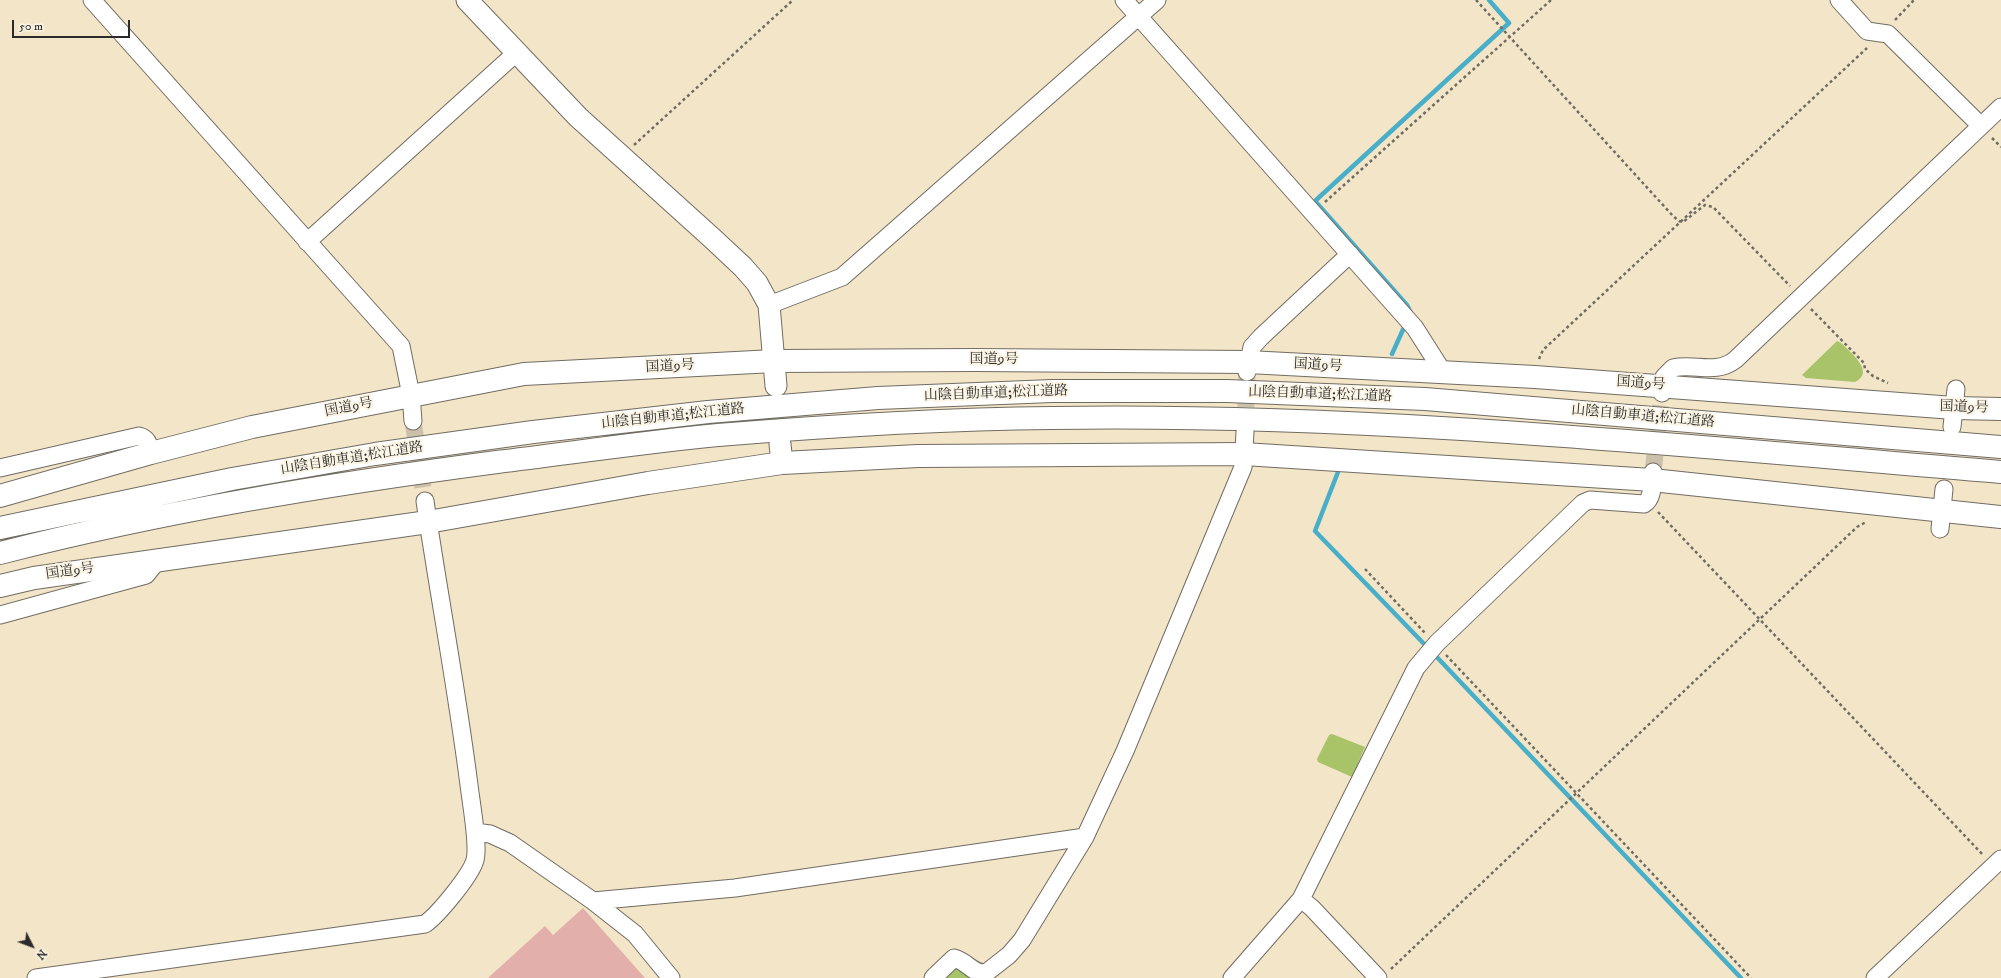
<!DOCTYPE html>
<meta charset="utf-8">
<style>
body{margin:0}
#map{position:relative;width:2001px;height:978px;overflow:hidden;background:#f3e5c8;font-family:"IM FELL DW Pica",serif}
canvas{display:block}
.north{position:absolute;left:12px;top:926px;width:40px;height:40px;-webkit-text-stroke:3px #fcf5e5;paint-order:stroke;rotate:132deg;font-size:11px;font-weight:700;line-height:16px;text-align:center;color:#2b2b2b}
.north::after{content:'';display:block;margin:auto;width:14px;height:18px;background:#2b2b2b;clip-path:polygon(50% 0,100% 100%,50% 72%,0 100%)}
.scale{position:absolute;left:12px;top:20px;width:118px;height:18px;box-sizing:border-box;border:2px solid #2b2b2b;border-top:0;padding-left:5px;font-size:12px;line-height:14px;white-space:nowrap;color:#2b2b2b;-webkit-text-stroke:3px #fcf5e5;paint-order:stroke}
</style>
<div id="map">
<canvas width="2001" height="978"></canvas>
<div class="north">N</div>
<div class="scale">50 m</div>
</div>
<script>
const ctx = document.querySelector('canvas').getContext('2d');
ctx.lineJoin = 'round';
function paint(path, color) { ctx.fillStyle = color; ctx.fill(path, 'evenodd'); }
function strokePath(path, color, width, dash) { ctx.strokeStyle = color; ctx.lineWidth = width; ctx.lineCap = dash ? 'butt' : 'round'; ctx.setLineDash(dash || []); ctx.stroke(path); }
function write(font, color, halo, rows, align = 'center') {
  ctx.font = font + ' "IM FELL DW Pica","Noto Serif JP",serif'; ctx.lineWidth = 4; ctx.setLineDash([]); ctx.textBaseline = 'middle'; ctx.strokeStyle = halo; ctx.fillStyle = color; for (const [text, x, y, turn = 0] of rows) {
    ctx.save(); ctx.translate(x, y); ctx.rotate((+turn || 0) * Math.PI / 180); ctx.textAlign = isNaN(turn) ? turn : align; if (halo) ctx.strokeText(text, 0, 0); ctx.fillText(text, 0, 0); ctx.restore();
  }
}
paint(new Path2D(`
 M 1837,341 L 1841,343 C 1850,352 1876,372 1855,382 L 1806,378 L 1802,375 Z
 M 1332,734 L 1365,747 L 1352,777 L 1318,762 L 1317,759 L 1329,735 Z
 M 951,964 L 972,978 L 937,978 Z`), '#a9c369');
strokePath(new Path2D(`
 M 1410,311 L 1407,305 L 1315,201 L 1509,23 L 1489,0
 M 1392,354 L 1406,323
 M 1338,472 L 1315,531 L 1428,648
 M 1433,653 L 1741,978`), '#49afc9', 4.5);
paint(new Path2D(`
 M 583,908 L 645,978 L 488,978 L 545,926 L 553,935 Z`), '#e3afab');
strokePath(new Path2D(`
 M 413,421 L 425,501
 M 1245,432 L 1247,372
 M 1653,472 L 1662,393`), '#cbc0a9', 17, [17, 8]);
const minor = new Path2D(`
 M 92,0 L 401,346 L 411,395 L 413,421
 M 1124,0 L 1415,328 L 1443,372
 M 1839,0 L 1867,31 L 1888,34 L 1981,126
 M 307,242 L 516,53
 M 769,305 L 842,277 L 1157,0
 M 1247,372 L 1252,347 L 1261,337 L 1350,254
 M 1662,393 L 1664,377 L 1673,368 C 1695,363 1715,375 1735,360 L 2001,107
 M 1952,427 L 1956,389
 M 0,468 L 139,436 C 148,438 149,445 151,453
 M 1940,529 L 1944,489
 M 0,615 L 146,575 L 158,560
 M 475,832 L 490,834 L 510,843 L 593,901 L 635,934 L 671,978
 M 1301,899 L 1312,908 L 1378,978
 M 593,901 L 735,888 L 1085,837
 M 36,978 L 425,924 C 438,915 471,875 475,860 C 479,846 471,802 469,785 C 457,690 439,596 425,501
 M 933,978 L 954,958 C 967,961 972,974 986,973 L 1009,955 L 1022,940 L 1085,837 L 1125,751 L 1243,467 L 1245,432
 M 1232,978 L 1301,899 L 1416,668 L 1437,643 L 1583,503 L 1590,500 L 1644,504 C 1654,498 1652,482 1653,472
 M 1875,978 L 2001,859`);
const tertiary = new Path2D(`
 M 467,0 L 578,117 L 712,238 L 743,267 L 757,283 L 769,305 L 776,386
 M 780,444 L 782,463`);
const trunk = new Path2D(`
 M 0,496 L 151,453 L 252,427 L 524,374 L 774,361 L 974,360 L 1248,362 L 1535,377 L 1954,408 L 2001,409
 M 0,586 L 34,578 L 428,522 L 648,483 L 782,463 L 918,456 L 1244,454 L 1652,480 L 2001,517`);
const motorway = new Path2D(`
 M 0,528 L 232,479 L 375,454 L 533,432 L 708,412 L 878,398 L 1052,391 L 1227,391 L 1425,399 L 2001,447
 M 0,553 C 164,511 330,484 497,462 C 571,453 645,442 718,435 C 829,426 941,419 1052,418 C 1369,413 1685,446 2001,472`);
strokePath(minor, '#716c62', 19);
strokePath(tertiary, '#716c62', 23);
strokePath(trunk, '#716c62', 24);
strokePath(motorway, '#716c62', 24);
strokePath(new Path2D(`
 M 1476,0 L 1673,216 L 1679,221 L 1683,222 L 1705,205 L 1713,207 L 1790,286
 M 1895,20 L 1914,0
 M 1992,138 L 2001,147
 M 634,145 L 793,0
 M 1325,202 L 1551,0
 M 1811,309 L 1864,363 L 1865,369 L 1873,376 L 1888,383
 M 1539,359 L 1543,350 L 1867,48
 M 1658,512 L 1983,855
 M 1365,569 L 1425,633
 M 1446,655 L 1751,978
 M 1391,969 L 1857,527 L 1866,522`), '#716c62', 2.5, [3, 3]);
strokePath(minor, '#fff', 17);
strokePath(tertiary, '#fff', 21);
strokePath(trunk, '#fff', 22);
strokePath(motorway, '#fff', 22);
write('14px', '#2b2b2b', '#fcf5e5', [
 ["国道9号",994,360],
 ["国道9号",1318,366,3],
 ["国道9号",670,367,-3],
 ["国道9号",1641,384,4],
 ["山陰自動車道;松江道路",996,394,-2],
 ["山陰自動車道;松江道路",1320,395,2],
 ["国道9号",349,408,-11],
 ["国道9号",1964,408,2],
 ["山陰自動車道;松江道路",673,417,-6],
 ["山陰自動車道;松江道路",1643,417,5],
 ["山陰自動車道;松江道路",352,459,-9],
 ["国道9号",70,572,-8]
]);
</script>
